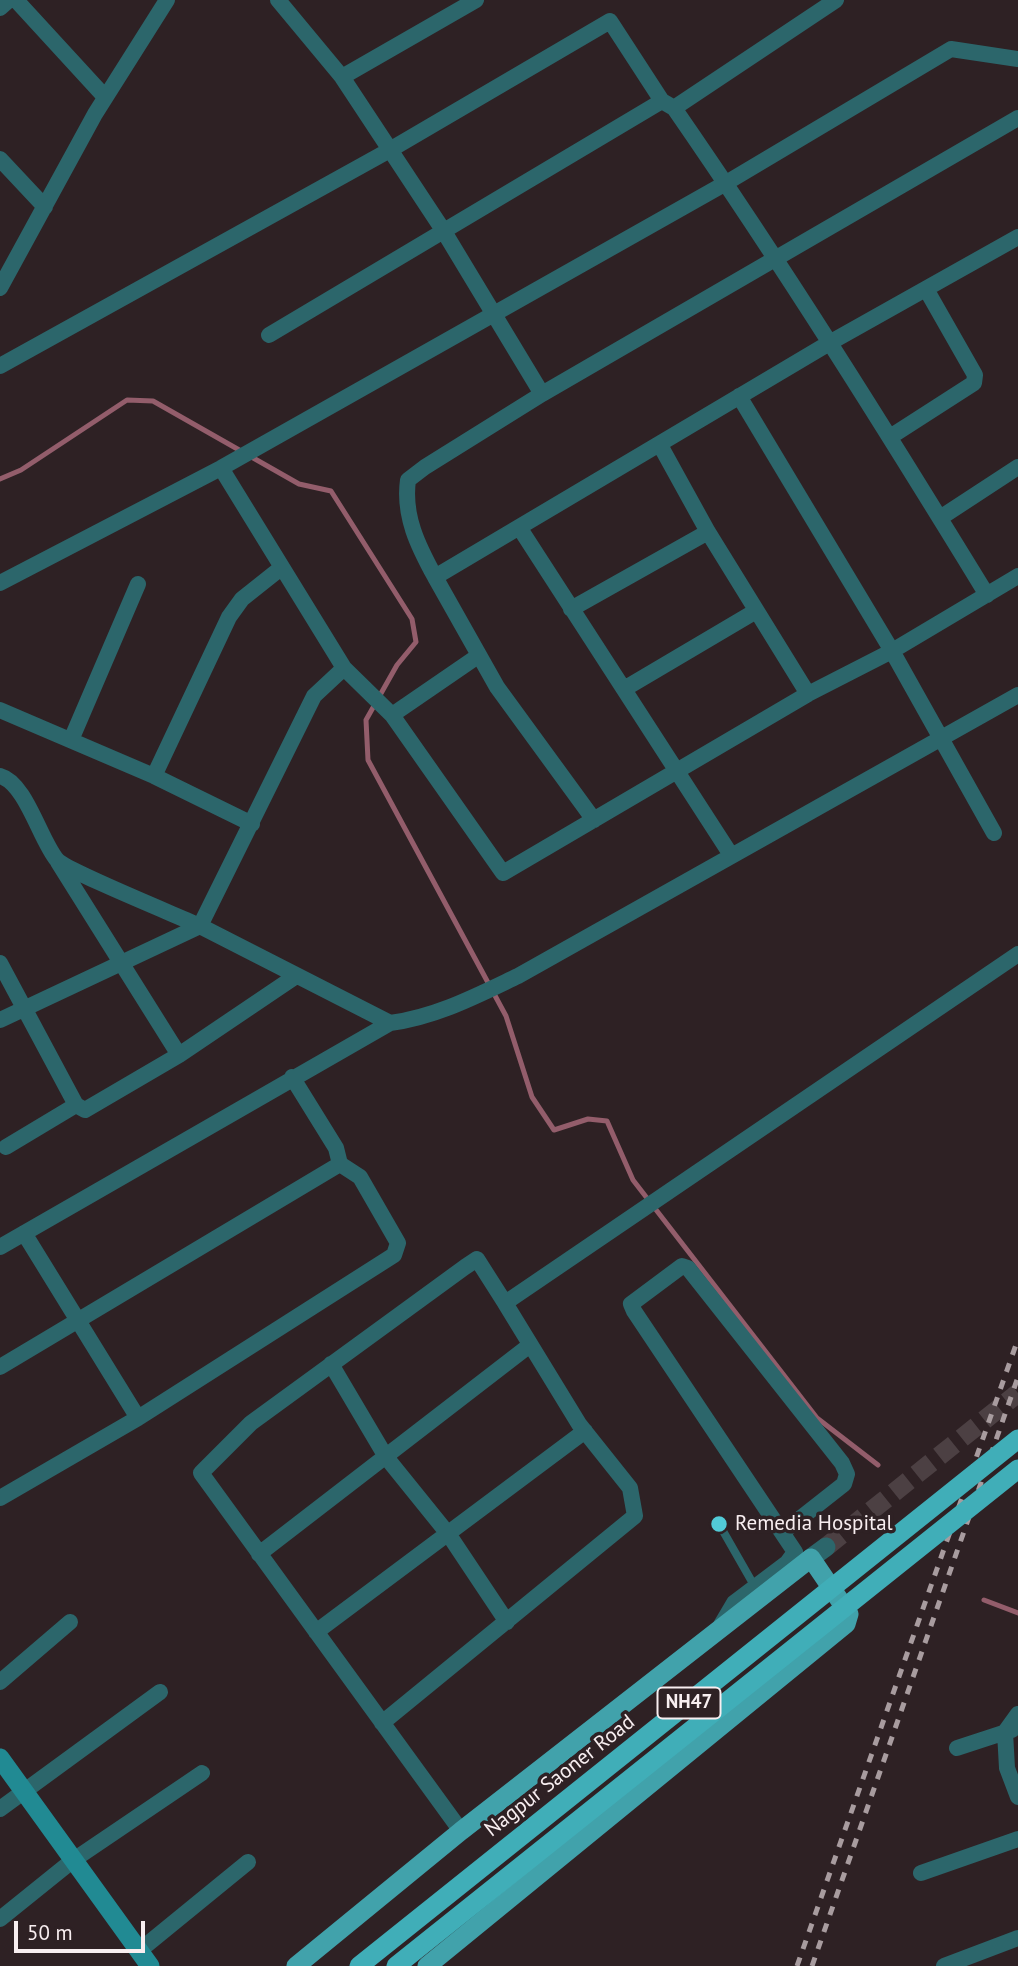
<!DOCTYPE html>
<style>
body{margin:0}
#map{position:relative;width:1018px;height:1966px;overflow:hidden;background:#2e2124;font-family:"PT Sans",sans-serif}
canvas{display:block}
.scale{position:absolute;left:14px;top:1921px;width:131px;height:32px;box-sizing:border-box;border:4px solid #f8eef0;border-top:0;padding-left:9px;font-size:21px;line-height:24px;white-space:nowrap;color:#f8eef0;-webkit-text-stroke:5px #2e2124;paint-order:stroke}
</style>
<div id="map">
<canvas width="1018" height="1966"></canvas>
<div class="scale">50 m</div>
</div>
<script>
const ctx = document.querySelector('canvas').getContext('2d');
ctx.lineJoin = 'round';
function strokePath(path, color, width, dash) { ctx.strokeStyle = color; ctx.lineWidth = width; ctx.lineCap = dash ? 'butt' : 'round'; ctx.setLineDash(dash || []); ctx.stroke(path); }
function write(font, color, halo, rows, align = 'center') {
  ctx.font = font + ' "PT Sans",sans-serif'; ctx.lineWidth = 7; ctx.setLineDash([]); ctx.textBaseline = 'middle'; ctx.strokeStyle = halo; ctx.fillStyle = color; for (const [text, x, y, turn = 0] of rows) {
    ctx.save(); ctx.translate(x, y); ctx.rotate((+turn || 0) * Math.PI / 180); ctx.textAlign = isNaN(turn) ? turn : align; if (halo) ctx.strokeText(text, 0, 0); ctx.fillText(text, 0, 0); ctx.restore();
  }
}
strokePath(new Path2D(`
 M 0,479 L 21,470 L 127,400 L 153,401 L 299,484 L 331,491 L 412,619 L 416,642 L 397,665 L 366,720 L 368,760 L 506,1016 L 532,1097 L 554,1130 L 588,1119 L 607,1121 L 633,1180 L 817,1418 L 878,1465
 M 984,1600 L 1018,1613`), '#935d6b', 5);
strokePath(new Path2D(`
 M 826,1547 L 1018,1393`), '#4c4043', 19, [19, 10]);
strokePath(new Path2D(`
 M 719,1524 L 755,1587`), '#2c666b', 8);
strokePath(new Path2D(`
 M 16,0 L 105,97
 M 278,0 L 342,77 L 443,230 L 542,394
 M 0,8 L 9,0
 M 342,77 L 476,0
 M 674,108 L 836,0
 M 1018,118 L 542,394 L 425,467 L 408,480 C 403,516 418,546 435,577 L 831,342 L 1018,237
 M 0,159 L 45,207
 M 0,288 L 95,114 L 167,0
 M 269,335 L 662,101
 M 0,366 L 388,151 L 610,21 L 662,101 L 674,108 C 784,267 886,430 987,595
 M 739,396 L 892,651 L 994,833
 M 890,437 L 974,383 L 975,375 L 926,289
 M 660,445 L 708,532 L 808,694
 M 221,468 L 344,668 L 392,715 L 503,873 L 808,694 L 892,651 L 1018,576
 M 940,518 L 1018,467
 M 519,527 L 731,855
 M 435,577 L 497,687 L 594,820
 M 0,583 L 221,468 L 726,183 L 951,49 L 1018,59
 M 571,609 L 708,532
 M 344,668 L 314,696 L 200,926 L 390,1023
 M 624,689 L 756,611
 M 0,710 L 154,776 L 252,824
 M 392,715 L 478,656
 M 71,740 L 138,584
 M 0,776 C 26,783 40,840 57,860 C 67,871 178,916 200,926 L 0,1020
 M 154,776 L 229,617 L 242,599 L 281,568
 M 58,862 L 179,1055
 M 0,963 L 76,1105 L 85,1110 L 179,1055 L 296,976
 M 6,1147 L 76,1105
 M 24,1233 L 138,1418
 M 0,1247 L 390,1023 C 436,1017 476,996 518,976 L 1018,695
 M 331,1364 L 386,1457 L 449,1535 L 507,1622
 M 0,1367 L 340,1164 L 336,1148 L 292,1077
 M 0,1498 L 138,1418 L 394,1255 L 398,1243 L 360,1177 L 340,1164
 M 259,1554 L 530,1345
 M 721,1625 L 734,1603 L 787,1563 L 795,1552 L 634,1311 L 631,1304 L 682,1266 L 688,1268 L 842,1463 L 847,1474 L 844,1484 L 783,1532
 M 316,1632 L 585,1431
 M 0,1682 L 70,1622
 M 1018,1714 L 1005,1732 L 1007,1768 L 1018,1797
 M 382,1723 L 635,1516 L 630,1488 L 579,1424 L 505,1303
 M 957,1748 L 1012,1730
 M 0,1809 L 160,1692
 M 461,1831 L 201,1473 L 251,1423 L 465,1267 L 477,1259 L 505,1303 L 1018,954
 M 921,1873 L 1018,1839
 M 0,1919 L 72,1861 L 202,1773
 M 139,1951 L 248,1862
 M 944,1966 L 1018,1938`), '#2c666b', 16);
strokePath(new Path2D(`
 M 811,1558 L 826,1547`), '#2c666b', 19);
strokePath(new Path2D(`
 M 0,1758 L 150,1966`), '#218a93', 19);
strokePath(new Path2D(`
 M 296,1966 L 461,1831 L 811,1558 L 849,1614 L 846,1624 L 427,1966`), '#41a2ab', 19);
strokePath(new Path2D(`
 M 797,1966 L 1018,1339
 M 812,1966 L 1018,1377`), '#a89c9f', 5, [9, 9]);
strokePath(new Path2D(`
 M 359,1966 L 1018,1439
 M 396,1966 L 1018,1469`), '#40aeb8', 19);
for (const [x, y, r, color] of [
 [719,1524,9,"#52cbd7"]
]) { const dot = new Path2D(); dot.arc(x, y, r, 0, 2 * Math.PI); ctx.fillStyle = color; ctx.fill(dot); strokePath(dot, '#2e2124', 2.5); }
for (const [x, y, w] of [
 [689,1703,63]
]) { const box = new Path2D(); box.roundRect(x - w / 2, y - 15.5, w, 31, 5); ctx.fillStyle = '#2e2124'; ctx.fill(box); strokePath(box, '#f8eef0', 2); }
write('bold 19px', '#f8eef0', null, [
 ["NH47",689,1703]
]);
write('21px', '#f8eef0', '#2e2124', [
 ["Remedia Hospital",735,1524]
], 'left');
write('21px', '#f8eef0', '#2e2124', [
 ["Nagpur Saoner Road",560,1776,-38]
]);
</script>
